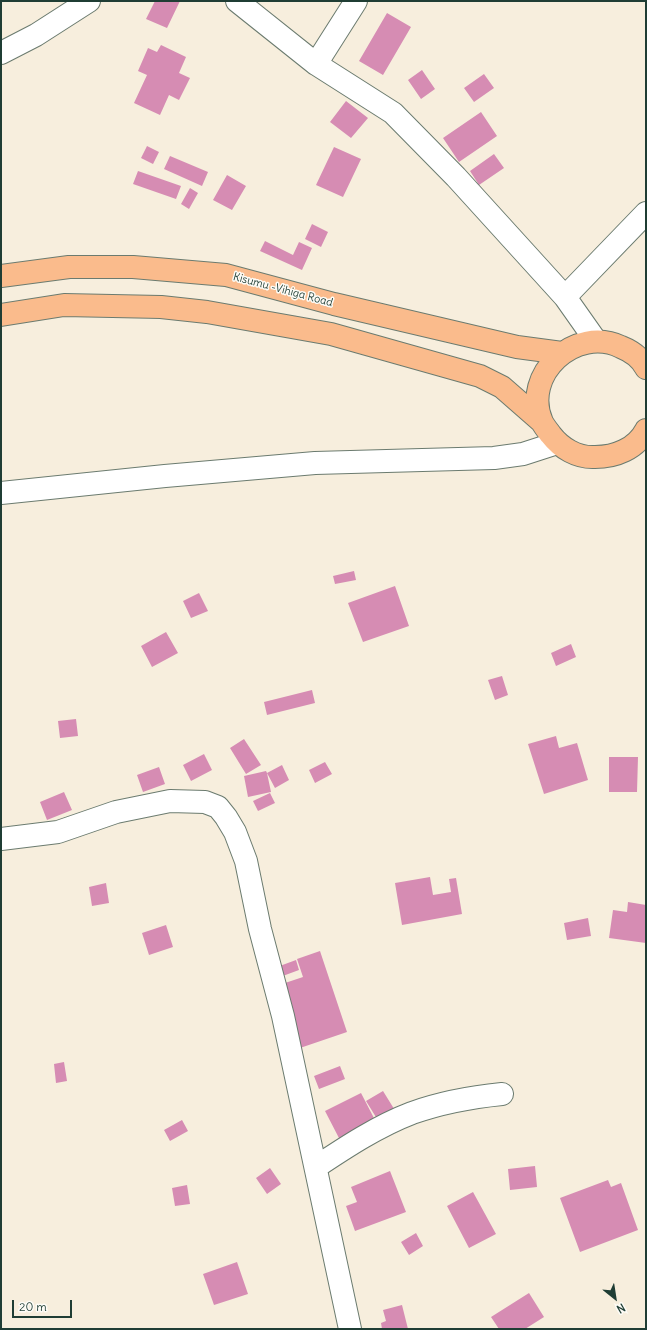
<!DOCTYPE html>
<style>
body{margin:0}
#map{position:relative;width:647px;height:1330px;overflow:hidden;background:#f7eedd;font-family:Delius,sans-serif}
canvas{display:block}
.frame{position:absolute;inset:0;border:2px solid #1f3d34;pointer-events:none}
.north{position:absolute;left:595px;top:1278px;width:40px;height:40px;-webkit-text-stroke:3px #fdfcf7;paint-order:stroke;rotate:150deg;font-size:11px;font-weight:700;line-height:16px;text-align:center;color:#1f3d34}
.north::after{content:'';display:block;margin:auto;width:14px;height:18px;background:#1f3d34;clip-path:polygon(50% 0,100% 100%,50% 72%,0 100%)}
.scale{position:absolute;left:12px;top:1300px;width:60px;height:18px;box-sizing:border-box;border:2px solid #1f3d34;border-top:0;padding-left:5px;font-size:12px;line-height:14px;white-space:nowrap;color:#1f3d34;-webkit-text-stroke:3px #fdfcf7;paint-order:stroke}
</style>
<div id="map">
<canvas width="647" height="1330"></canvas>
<div class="frame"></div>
<div class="north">N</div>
<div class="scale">20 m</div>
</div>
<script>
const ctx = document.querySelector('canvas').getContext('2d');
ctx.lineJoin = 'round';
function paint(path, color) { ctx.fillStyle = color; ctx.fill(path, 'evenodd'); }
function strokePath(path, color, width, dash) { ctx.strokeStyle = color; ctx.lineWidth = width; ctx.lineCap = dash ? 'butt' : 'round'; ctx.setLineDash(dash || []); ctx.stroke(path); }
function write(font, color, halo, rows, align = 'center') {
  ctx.font = font + ' Delius,sans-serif'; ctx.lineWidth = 3; ctx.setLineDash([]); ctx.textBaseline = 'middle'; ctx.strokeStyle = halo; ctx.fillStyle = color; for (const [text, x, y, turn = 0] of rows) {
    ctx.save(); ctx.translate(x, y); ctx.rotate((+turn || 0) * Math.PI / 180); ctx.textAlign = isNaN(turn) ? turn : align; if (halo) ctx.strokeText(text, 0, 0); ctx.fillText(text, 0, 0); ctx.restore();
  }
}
paint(new Path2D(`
 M 155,1 L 180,1 L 167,28 L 146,19 Z
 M 387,13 L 411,27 L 383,75 L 359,61 Z
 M 161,45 L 186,57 L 179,73 L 190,78 L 179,100 L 169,95 L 160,115 L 134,103 L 147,75 L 138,71 L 148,48 L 157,52 Z
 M 422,70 L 435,89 L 421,99 L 408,80 Z
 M 484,74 L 494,88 L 474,102 L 464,88 Z
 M 346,101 L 368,118 L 351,138 L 330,122 Z
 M 481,112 L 497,136 L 459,162 L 443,138 Z
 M 147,146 L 159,152 L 153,164 L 141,158 Z
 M 334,147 L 361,159 L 343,197 L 316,185 Z
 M 494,154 L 504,168 L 479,185 L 470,171 Z
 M 170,156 L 208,172 L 202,186 L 164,169 Z
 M 138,171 L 181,186 L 176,199 L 133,184 Z
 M 227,175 L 246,186 L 232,210 L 213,200 Z
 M 190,188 L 198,193 L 189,209 L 181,204 Z
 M 312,224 L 328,232 L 321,247 L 305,239 Z
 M 265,241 L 293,255 L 299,242 L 312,248 L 302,270 L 260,251 Z
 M 354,571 L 356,580 L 335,584 L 333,576 Z
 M 395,586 L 409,626 L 363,642 L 348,603 Z
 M 199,593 L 208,611 L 191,618 L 183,601 Z
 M 166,632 L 178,653 L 152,667 L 141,646 Z
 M 571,644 L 576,657 L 556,666 L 551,653 Z
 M 502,676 L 508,695 L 495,700 L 488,680 Z
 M 312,690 L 315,703 L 267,715 L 264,702 Z
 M 76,719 L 78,736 L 60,738 L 58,721 Z
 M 556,736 L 559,748 L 577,743 L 588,780 L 544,794 L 528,744 Z
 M 244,739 L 261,765 L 246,774 L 230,748 Z
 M 204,754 L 212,770 L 191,781 L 183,765 Z
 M 609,757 L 638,757 L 637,792 L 609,792 Z
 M 325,762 L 332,774 L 315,783 L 309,770 Z
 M 282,765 L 289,780 L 275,788 L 267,773 L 271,792 L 248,797 L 244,776 L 266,771 L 267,773 Z
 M 159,767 L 165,784 L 143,792 L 137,775 Z
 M 64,792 L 72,810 L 47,820 L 40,802 Z
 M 270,793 L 275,803 L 258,811 L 253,801 Z
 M 430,877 L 433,895 L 451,892 L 449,879 L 456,878 L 462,914 L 402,925 L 395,883 Z
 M 106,883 L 109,903 L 92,906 L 89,887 Z
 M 628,902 L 646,905 L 646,943 L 609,938 L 613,910 L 627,912 Z
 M 588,918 L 591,936 L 567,940 L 564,923 Z
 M 166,925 L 173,947 L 149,955 L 142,933 Z
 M 320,951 L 347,1032 L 300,1048 L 279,985 L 303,977 L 297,959 Z
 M 296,960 L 299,970 L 280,977 L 277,967 Z
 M 64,1062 L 67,1081 L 56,1083 L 54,1064 Z
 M 340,1066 L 345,1079 L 319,1089 L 314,1076 Z
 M 383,1091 L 396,1112 L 379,1122 L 366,1101 Z
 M 361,1093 L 376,1122 L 340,1140 L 325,1111 Z
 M 182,1120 L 188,1131 L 170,1141 L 164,1130 Z
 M 535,1166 L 537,1187 L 510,1190 L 508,1169 Z
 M 270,1168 L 281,1184 L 267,1194 L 256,1178 Z
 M 390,1171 L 406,1212 L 355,1231 L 346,1206 L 357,1202 L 351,1187 Z
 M 608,1180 L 611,1187 L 621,1183 L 638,1230 L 580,1252 L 560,1198 Z
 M 187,1185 L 190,1204 L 175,1206 L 172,1188 Z
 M 473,1192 L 496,1234 L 469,1248 L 447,1206 Z
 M 416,1233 L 423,1246 L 409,1255 L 401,1242 Z
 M 237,1262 L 248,1294 L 214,1305 L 203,1274 Z
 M 529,1293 L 544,1317 L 525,1329 L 499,1329 L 491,1317 Z
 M 402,1305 L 408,1329 L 382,1329 L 381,1323 L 386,1321 L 383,1310 Z`), '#d68cb3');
const minor = new Path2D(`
 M 237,1 L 316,64 L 393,113 L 456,177 L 565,297 L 596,341
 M 1,53 L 36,35 L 89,1
 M 316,64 L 356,1
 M 565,297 L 646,213
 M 1,493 L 165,476 L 315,463 L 494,458 L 523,454 L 557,443
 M 1,839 L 58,832 L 116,812 L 170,801 L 205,802 L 218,807 L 226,817 L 235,832 L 246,861 L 260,929 L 283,1016 L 350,1329
 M 316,1167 C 346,1147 378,1126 412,1113 C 440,1103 472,1097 502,1094`);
const highway = new Path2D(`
 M 1,276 L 69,267 L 133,267 L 226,275 L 334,304 L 517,347 L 562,353
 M 1,315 L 64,305 L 161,307 L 207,312 L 331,334 L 480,376 L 502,387 L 542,422
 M 646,368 C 641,358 631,351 621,347 C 576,325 521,374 542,422 C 544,426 548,431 551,435 C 561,448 577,458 595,457 C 615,457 636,449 646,430`);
strokePath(minor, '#6b7b6f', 24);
strokePath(highway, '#6b7b6f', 24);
strokePath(minor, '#fff', 22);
strokePath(highway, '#fabb8c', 22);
write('11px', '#1f3d34', '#fdfcf7', [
 ["Kisumu -Vihiga Road",283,290,15]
]);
</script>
